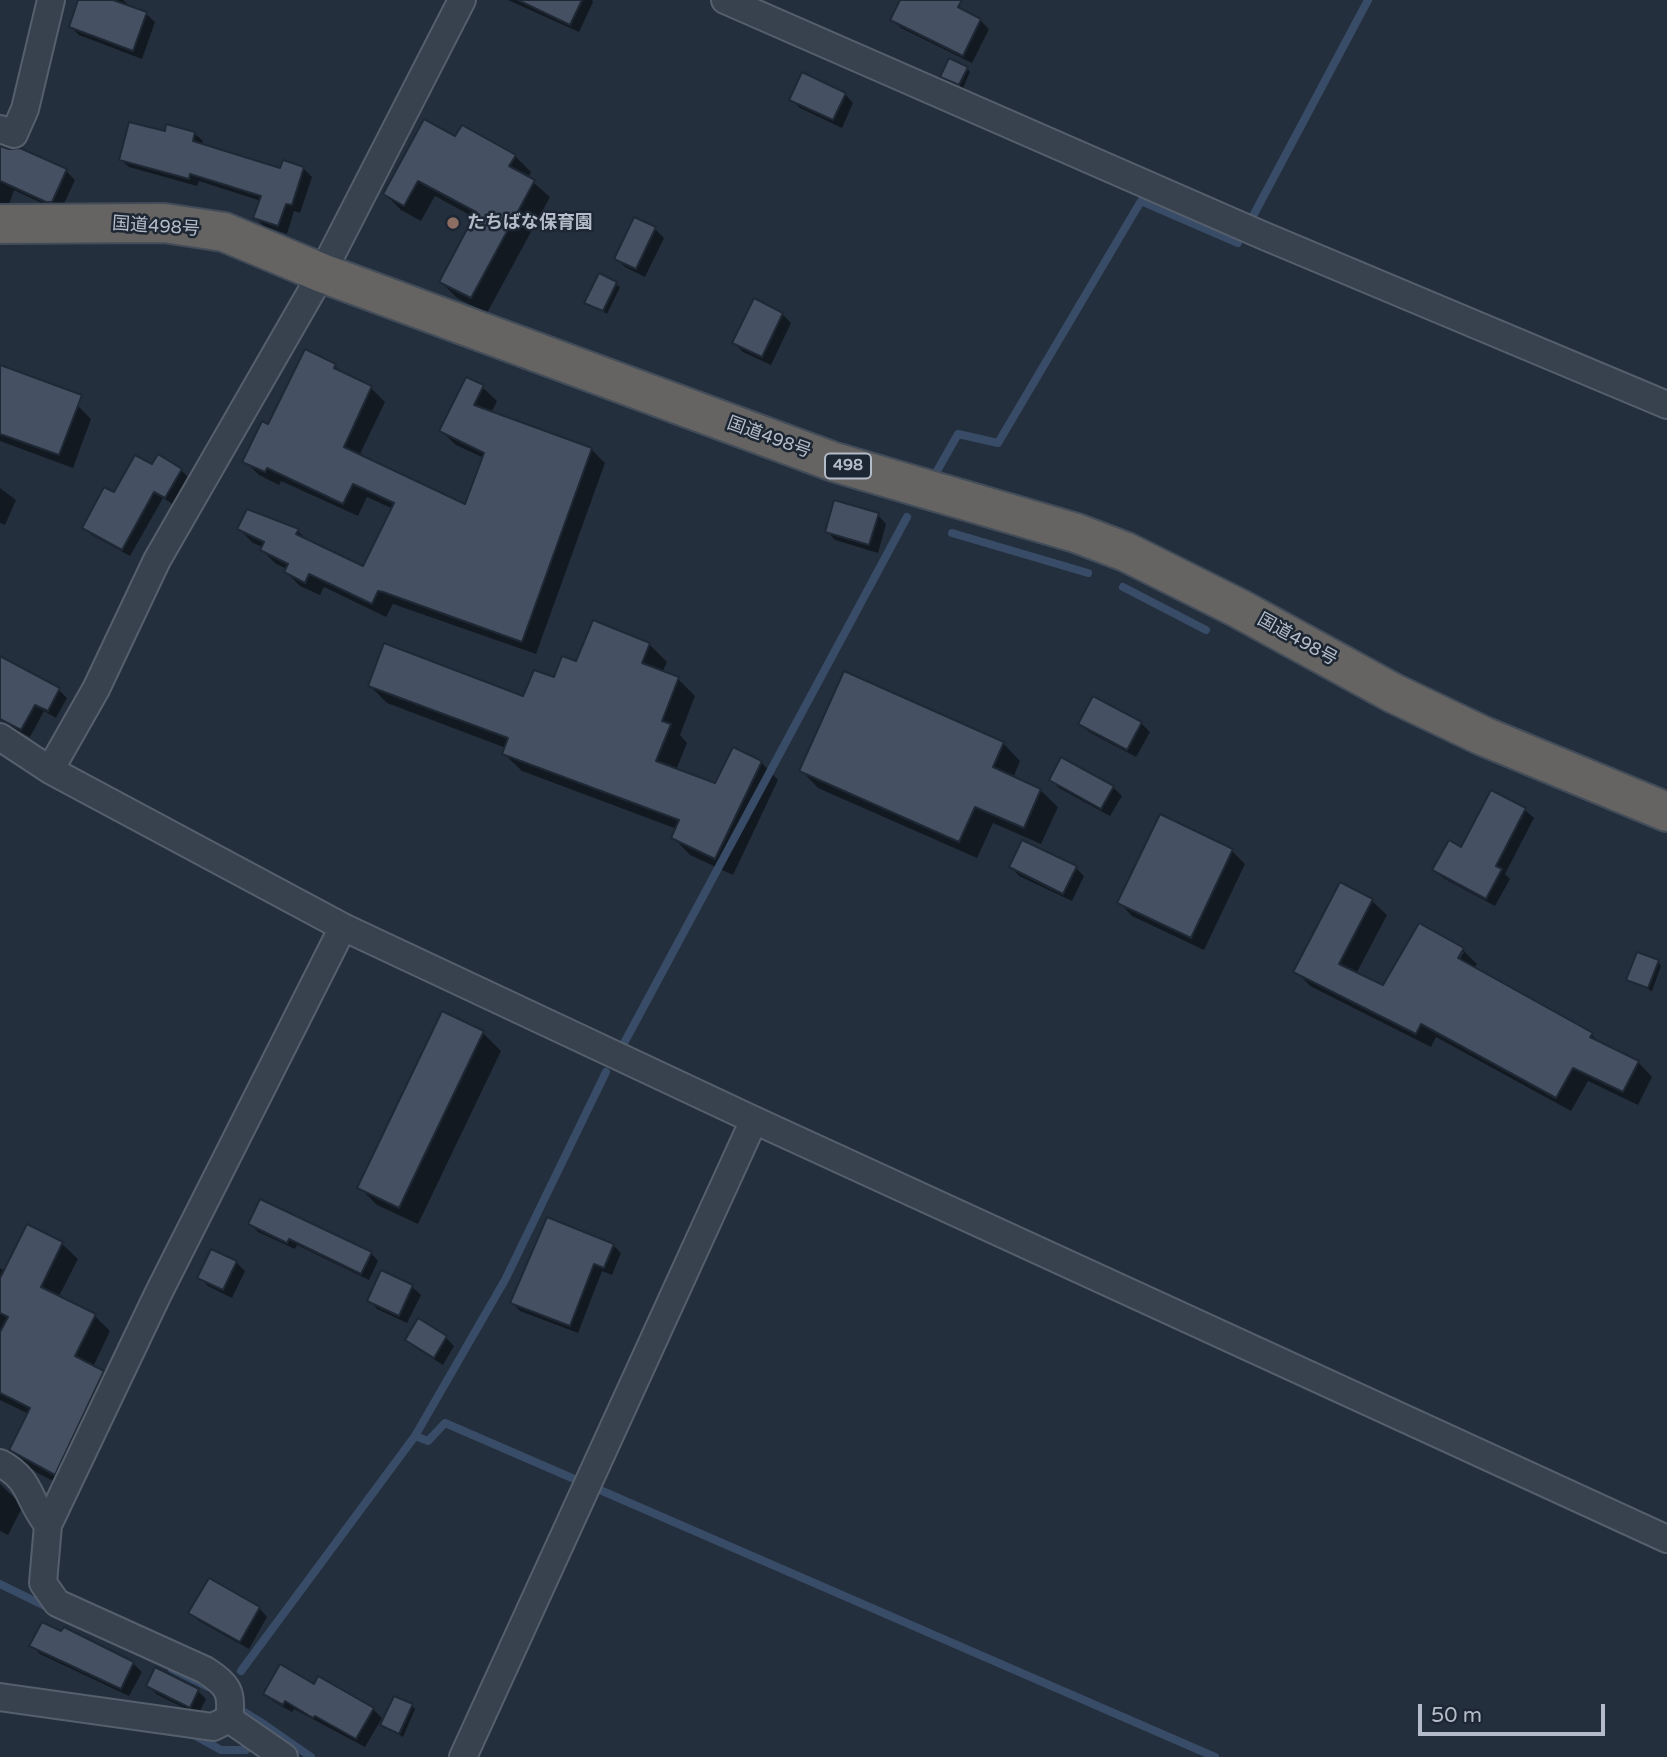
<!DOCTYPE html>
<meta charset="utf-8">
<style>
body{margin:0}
#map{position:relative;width:1667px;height:1757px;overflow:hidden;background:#242f3e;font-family:"Varela Round",sans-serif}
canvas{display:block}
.scale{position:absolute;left:1418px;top:1704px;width:187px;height:32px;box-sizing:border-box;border:4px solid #b4bcc9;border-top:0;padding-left:9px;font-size:21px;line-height:24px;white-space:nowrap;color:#b4bcc9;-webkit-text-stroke:5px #1d2633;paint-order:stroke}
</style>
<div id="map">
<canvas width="1667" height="1757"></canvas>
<div class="scale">50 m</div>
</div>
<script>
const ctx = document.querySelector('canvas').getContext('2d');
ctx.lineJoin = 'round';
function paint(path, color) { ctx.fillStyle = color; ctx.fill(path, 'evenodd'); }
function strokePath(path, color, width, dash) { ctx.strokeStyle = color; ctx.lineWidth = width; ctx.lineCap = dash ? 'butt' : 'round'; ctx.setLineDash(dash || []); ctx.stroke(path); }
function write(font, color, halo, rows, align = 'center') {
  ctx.font = font + ' "Varela Round","Noto Sans JP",sans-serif'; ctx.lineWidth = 5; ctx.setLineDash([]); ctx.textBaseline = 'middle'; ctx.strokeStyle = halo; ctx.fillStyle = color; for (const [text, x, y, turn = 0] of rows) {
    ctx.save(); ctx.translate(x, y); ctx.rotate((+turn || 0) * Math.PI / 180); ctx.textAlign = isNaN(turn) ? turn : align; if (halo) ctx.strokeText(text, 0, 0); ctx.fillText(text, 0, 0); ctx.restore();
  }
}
paint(new Path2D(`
 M 80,0 L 123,0 L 130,6 L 146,14 L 155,22 L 142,59 L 79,35 L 71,27 Z
 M 508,0 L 592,0 L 593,2 L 579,32 Z
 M 902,0 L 947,0 L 980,20 L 989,29 L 972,63 L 901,28 L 892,20 Z
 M 967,68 L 970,72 L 963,88 L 942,77 Z
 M 845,94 L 853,103 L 842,128 L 800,108 L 791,99 Z
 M 166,133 L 194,133 L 203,141 L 202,145 L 281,171 L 303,168 L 312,177 L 300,213 L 294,211 L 287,234 L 264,226 L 255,218 L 261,201 L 199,181 L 197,186 L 129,167 L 120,159 Z
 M 456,139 L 515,156 L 531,172 L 528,178 L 550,197 L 487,313 L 457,298 L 441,282 L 475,218 L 435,196 L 421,221 L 401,210 L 385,194 Z
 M 0,147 L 8,151 L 20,150 L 66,171 L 75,180 L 61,210 L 56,210 L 14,190 L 7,211 L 0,213 Z
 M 635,219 L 655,229 L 664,238 L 645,277 L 625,267 L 616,259 Z
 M 599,275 L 620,287 L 607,314 L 587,302 Z
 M 782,314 L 791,323 L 771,365 L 743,352 L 734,343 Z
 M 335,366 L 344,375 L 371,388 L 385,402 L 359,456 L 466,507 L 484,458 L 456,445 L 441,431 L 482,387 L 497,401 L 491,413 L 591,449 L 605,463 L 536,654 L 393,604 L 386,617 L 324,587 L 320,595 L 300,586 L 286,572 L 287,569 L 276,564 L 262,550 L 263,547 L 253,543 L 239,529 L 298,531 L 309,542 L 363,569 L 393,509 L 367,497 L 358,516 L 281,481 L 279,485 L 259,475 L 245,461 L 269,426 Z
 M 0,381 L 77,405 L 91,419 L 73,468 L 0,441 Z
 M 158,457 L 181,470 L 189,478 L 174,505 L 163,498 L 130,556 L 92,535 L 84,528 L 114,495 L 153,466 Z
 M 0,488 L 16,500 L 5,525 L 0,523 Z
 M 878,515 L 886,524 L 878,553 L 835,540 L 827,531 Z
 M 649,644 L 667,662 L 662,673 L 678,679 L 695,696 L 680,735 L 687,743 L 676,770 L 716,785 L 761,762 L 778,780 L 733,875 L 690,855 L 673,837 L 677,829 L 522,771 L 504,754 L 506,748 L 387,703 L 370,686 L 524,698 L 577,664 Z
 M 0,655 L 10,663 L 59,690 L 67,698 L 56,718 L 44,711 L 30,737 L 10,727 L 2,719 Z
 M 1080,723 L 1141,723 L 1150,732 L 1136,757 L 1089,732 Z
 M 1003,743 L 1020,761 L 1013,778 L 1040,790 L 1058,807 L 1041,844 L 993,823 L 977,858 L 818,788 L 801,770 Z
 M 1051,780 L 1113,787 L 1122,796 L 1110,816 L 1059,788 Z
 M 1525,810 L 1534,818 L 1505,874 L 1510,879 L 1495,906 L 1443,878 L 1434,870 L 1462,849 Z
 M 1232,851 L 1245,864 L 1204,950 L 1132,916 L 1119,902 Z
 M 1011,867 L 1076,868 L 1084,876 L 1072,901 L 1019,876 Z
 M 1341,885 L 1372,901 L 1387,915 L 1356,974 L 1384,987 L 1419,925 L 1463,950 L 1477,964 L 1474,969 L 1592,1035 L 1602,1045 L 1638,1062 L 1652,1077 L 1638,1105 L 1588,1081 L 1571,1111 L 1436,1037 L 1431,1047 L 1310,986 L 1296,971 ZM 1460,952 L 1464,952 L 1455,967 L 1452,965 Z
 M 1658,962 L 1661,966 L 1652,991 L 1628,979 Z
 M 483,1033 L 501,1051 L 418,1224 L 377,1205 L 359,1187 Z
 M 250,1224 L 371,1253 L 378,1261 L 369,1280 L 297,1245 L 295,1249 L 258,1232 Z
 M 27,1226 L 62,1244 L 78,1259 L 59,1296 L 95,1316 L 110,1331 L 93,1367 L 103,1372 L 118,1387 L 70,1489 L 39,1474 L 26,1465 L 11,1450 L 29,1414 L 0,1400 L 0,1268 L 5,1271 Z
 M 613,1245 L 621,1253 L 612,1275 L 602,1271 L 578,1333 L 520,1311 L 512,1303 Z
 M 212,1251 L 236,1262 L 245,1271 L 232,1298 L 208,1286 L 199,1277 Z
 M 412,1287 L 421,1295 L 407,1323 L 377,1309 L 369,1300 Z
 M 446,1338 L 454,1346 L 443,1365 L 416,1348 L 407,1340 Z
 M 0,1484 L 23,1506 L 8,1535 L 0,1531 Z
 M 259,1608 L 267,1617 L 249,1649 L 199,1621 L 191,1613 Z
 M 32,1646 L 133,1663 L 142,1672 L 129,1696 L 40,1654 Z
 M 148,1686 L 198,1691 L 206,1699 L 198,1715 L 156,1694 Z
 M 314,1686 L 373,1709 L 382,1718 L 365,1747 L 294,1709 L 292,1712 L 274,1702 L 265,1694 Z
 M 412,1706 L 415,1709 L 403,1737 L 382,1725 Z`), '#0007');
strokePath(new Path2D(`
 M 1253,216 L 1368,0
 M 937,471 L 958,434 L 998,443 L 1141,201 L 1238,243
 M 952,533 L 1088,573
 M 1123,587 L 1206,630
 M 623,1045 L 907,517
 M 415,1436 L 428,1441 L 445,1423 L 572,1478
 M 600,1490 L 1215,1757
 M 0,1584 L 51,1609
 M 172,1669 L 208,1687
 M 241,1671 L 415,1436 L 505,1280 L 606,1072
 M 244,1712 L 265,1725
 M 194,1735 L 221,1750 L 246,1750 L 265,1725 L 311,1757`), '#394c67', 8);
const building = new Path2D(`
 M 78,0 L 113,0 L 147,12 L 133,51 L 69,27 Z
 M 518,0 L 582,0 L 570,25 Z
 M 900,0 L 962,0 L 958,7 L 981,19 L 963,56 L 890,20 Z
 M 949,58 L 968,67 L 959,85 L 940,77 Z
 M 802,72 L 846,93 L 833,120 L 789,100 Z
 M 424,119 L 455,136 L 462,125 L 516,155 L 509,166 L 535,180 L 471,298 L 439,282 L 476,212 L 418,181 L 404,206 L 383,194 Z
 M 129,122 L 165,131 L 166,124 L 195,132 L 193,141 L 280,168 L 283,160 L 304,167 L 292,205 L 286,204 L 278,226 L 253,218 L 261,196 L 190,174 L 189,179 L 119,160 Z
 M 0,146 L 9,149 L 20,148 L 67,169 L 52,202 L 46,202 L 0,181 Z
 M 634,217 L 656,227 L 636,269 L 614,259 Z
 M 599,273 L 617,282 L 603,311 L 584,303 Z
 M 754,298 L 783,313 L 762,357 L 732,343 Z
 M 305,349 L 336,364 L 334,368 L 372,386 L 344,447 L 465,504 L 484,453 L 439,431 L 466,377 L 484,385 L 474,405 L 592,448 L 522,642 L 383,592 L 378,591 L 372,604 L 309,574 L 305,583 L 284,572 L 288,564 L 260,550 L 264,542 L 237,529 L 247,509 L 299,529 L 296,534 L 363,566 L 394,503 L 353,484 L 343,504 L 267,468 L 265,472 L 242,462 L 262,421 L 268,424 Z
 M 0,365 L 82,395 L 59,455 L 0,434 Z
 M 158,454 L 182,469 L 165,498 L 154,492 L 122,550 L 82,528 L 104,487 L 114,492 L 135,455 L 152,464 Z
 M 834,500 L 879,513 L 869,545 L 825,532 Z
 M 593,620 L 650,643 L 642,663 L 679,677 L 662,721 L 671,724 L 656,761 L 715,783 L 733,747 L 762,761 L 715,859 L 671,838 L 679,820 L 502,754 L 508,738 L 368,686 L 384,643 L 523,696 L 534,670 L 554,677 L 562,656 L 576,661 Z
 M 0,656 L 60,688 L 48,711 L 35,705 L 21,730 L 0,719 Z
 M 844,671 L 1004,742 L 993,767 L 1041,789 L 1024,828 L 975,807 L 959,842 L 799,771 Z
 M 1093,696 L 1142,722 L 1127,750 L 1078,724 Z
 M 1061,757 L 1114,786 L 1101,809 L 1049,780 Z
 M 1491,790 L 1526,808 L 1496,866 L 1502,869 L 1486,899 L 1432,870 L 1449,840 L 1461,847 Z
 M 1160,814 L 1233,849 L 1191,938 L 1117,903 Z
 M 1022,840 L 1077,866 L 1063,894 L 1009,867 Z
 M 1340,882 L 1373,899 L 1339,964 L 1383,985 L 1419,923 L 1464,948 L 1458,958 L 1593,1033 L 1590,1037 L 1639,1061 L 1623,1092 L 1573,1068 L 1556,1098 L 1421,1024 L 1416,1034 L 1293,972 Z
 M 1637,952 L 1659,960 L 1648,988 L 1626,980 Z
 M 442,1011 L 484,1031 L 399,1208 L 357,1188 Z
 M 260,1199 L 372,1252 L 361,1274 L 289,1239 L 287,1243 L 248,1224 Z
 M 547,1217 L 614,1244 L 604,1268 L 594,1264 L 570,1326 L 510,1303 Z
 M 27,1224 L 63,1242 L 41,1287 L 96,1314 L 75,1356 L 104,1371 L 55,1475 L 9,1450 L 30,1408 L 0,1393 L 0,1332 L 8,1317 L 0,1313 L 0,1278 Z
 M 211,1249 L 237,1261 L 223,1290 L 197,1278 Z
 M 381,1270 L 413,1285 L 399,1316 L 367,1301 Z
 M 418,1318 L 447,1336 L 434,1358 L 405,1340 Z
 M 209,1578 L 260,1607 L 240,1642 L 188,1613 Z
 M 42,1622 L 61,1631 L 64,1627 L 134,1662 L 121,1689 L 29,1646 Z
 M 280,1664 L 314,1684 L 318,1676 L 374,1708 L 356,1739 L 315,1716 L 313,1718 L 285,1701 L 283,1705 L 263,1694 Z
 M 155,1667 L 199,1689 L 190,1708 L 146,1686 Z
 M 394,1696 L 413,1704 L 399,1734 L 380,1725 Z`);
paint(building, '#455162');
strokePath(building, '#1f2835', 2);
const minor = new Path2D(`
 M 725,0 L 1262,235 L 1667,405
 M 0,129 L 14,134 L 25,109 L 51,0
 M 0,737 L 50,770 L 343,927 L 754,1120 L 1667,1539
 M 50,770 L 96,689 L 157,560 L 322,273 L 462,0
 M 0,1463 C 32,1480 27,1499 48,1525
 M 0,1697 L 213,1727 L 229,1719
 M 229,1719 C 233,1692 228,1685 205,1670 L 57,1603 L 43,1583 L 48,1525 L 158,1294 L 343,927
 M 229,1719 L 284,1757
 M 463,1757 L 754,1120`);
const trunk = new Path2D(`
 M 0,224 L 164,223 L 224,232 L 322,273 L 834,462 L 1076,533 L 1126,552 L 1238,608 L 1393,693 L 1483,736 L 1667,812`);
strokePath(minor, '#565f6c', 30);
strokePath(trunk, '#434c59', 42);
strokePath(minor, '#38414e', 26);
strokePath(trunk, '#656462', 38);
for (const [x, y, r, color] of [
 [453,223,7,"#8d6e63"]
]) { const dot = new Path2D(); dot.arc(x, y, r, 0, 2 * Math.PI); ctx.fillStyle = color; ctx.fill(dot); strokePath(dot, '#1d2633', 2.5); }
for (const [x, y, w] of [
 [848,466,46]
]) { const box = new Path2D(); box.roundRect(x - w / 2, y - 12.5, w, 25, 5); ctx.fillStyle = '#1d2633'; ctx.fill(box); strokePath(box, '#b4bcc9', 2); }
write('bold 16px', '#b4bcc9', null, [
 ["498",848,466]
]);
write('bold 18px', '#b4bcc9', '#1d2633', [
 ["たちばな保育園",467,223]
], 'left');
write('18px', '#b4bcc9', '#1d2633', [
 ["国道498号",156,227,4],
 ["国道498号",769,438,20],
 ["国道498号",1297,640,29]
]);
</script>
